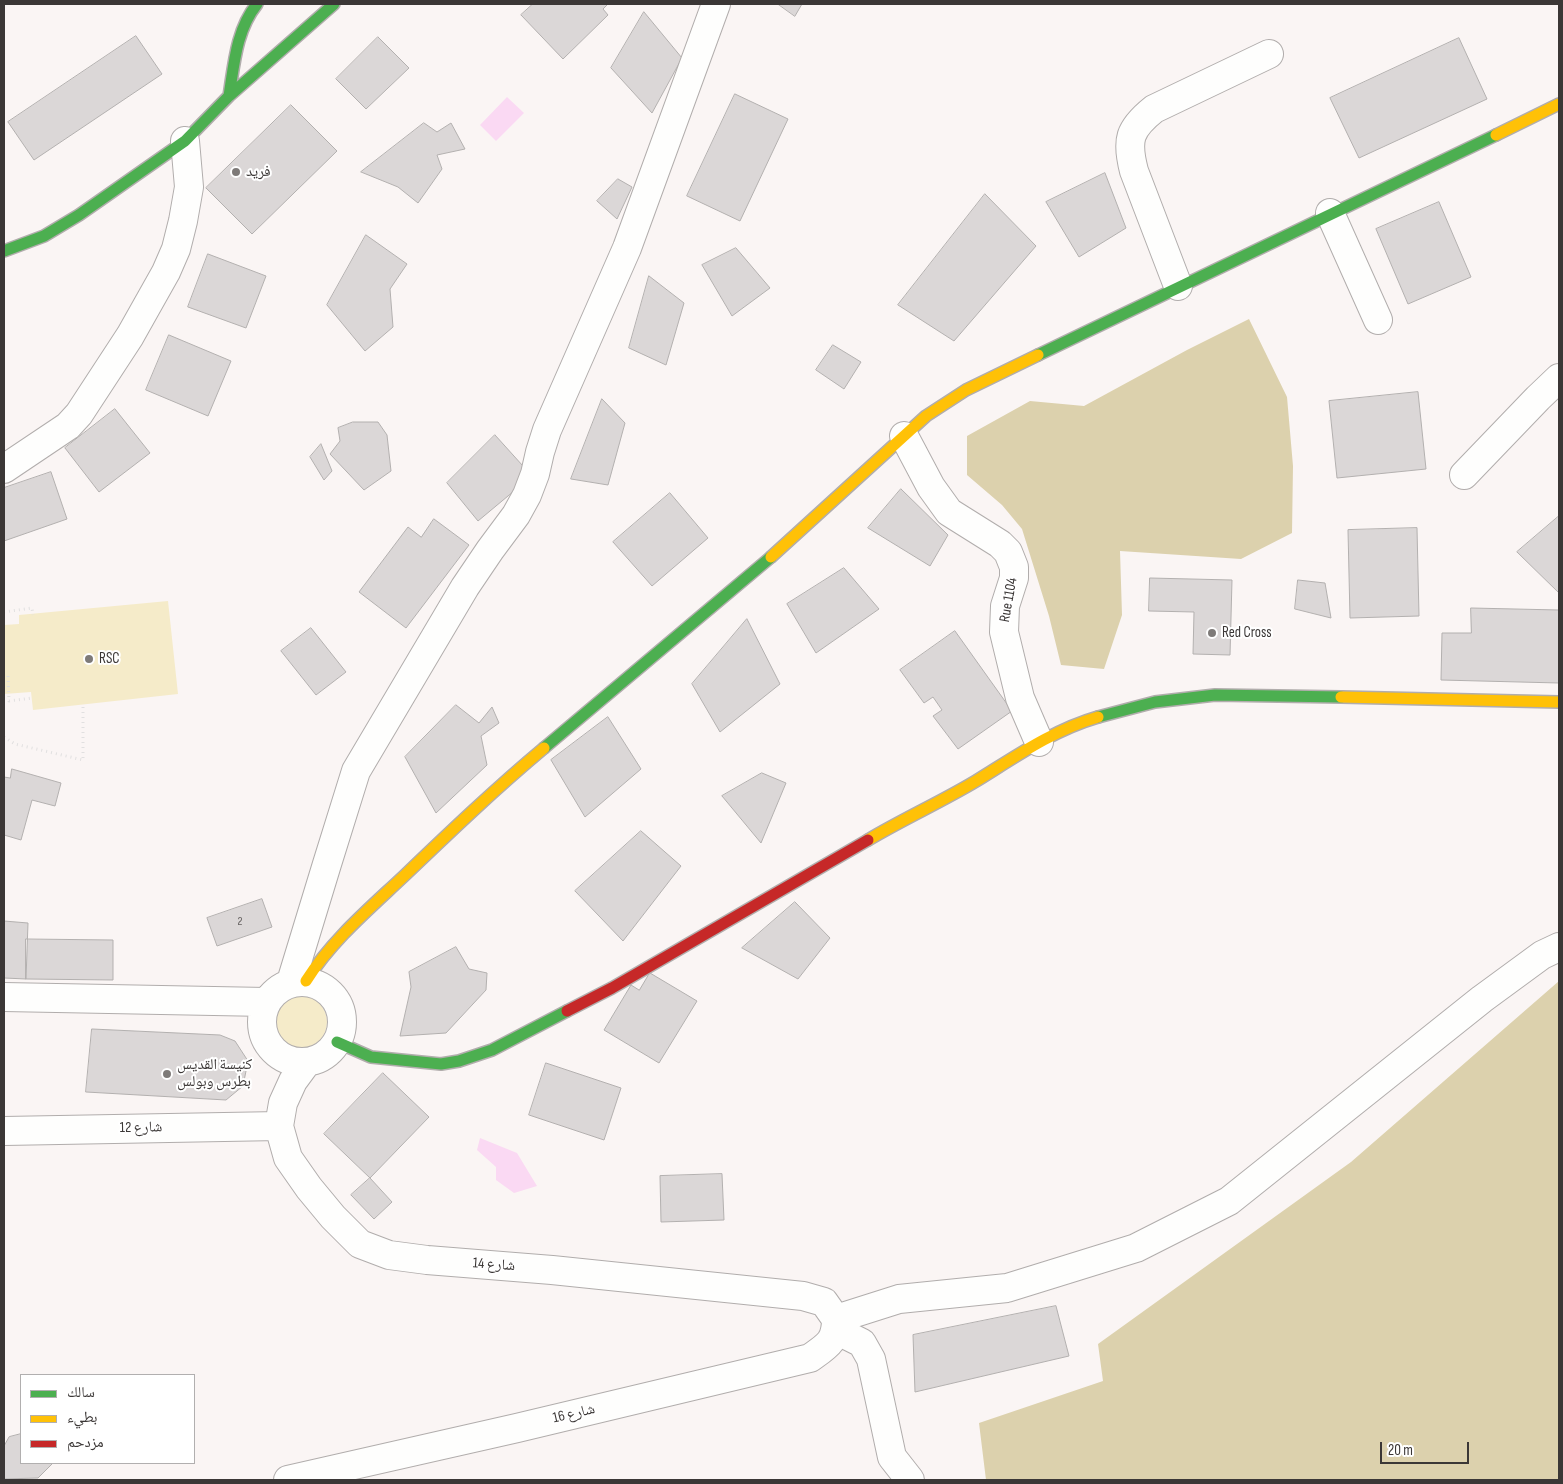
<!DOCTYPE html>
<meta charset="utf-8">
<style>
body{margin:0}
#map{position:relative;width:1563px;height:1484px;overflow:hidden;background:#faf5f4;font-family:"Sofia Sans Condensed","Noto Naskh Arabic",sans-serif}
canvas{display:block}
.frame{position:absolute;inset:0;border:5px solid #3b3736;pointer-events:none}
.legend{position:absolute;left:20px;top:1374px;width:175px;height:90px;box-sizing:border-box;background:#fff;border:1px solid #b1afaf;margin:0;padding:6px 9px;list-style:none;font-size:15px;color:#3b3736}
.legend li{display:flex;align-items:center;gap:10px;height:25px}
.legend b{width:25px;border:1px solid #b1afaf}
.scale{position:absolute;left:1380px;top:1442px;width:89px;height:22px;box-sizing:border-box;border:2px solid #3b3736;border-top:0;padding-left:6px;font-size:15px;line-height:18px;white-space:nowrap;color:#3b3736;-webkit-text-stroke:4px #fff;paint-order:stroke}
</style>
<div id="map">
<canvas width="1563" height="1484"></canvas>
<div class="frame"></div>
<ul class="legend">
<li><b style="height:6px;background:#4caf50"></b>سالك</li>
<li><b style="height:6px;background:#ffc107"></b>بطيء</li>
<li><b style="height:6px;background:#c62828"></b>مزدحم</li>
</ul>
<div class="scale">20 m</div>
</div>
<script>
const ctx = document.querySelector('canvas').getContext('2d');
ctx.lineJoin = 'round';
function paint(path, color) { ctx.fillStyle = color; ctx.fill(path, 'evenodd'); }
function strokePath(path, color, width, dash) { ctx.strokeStyle = color; ctx.lineWidth = width; ctx.lineCap = dash ? 'butt' : 'round'; ctx.setLineDash(dash || []); ctx.stroke(path); }
function write(font, color, halo, rows, align = 'center') {
  ctx.font = font + ' "Sofia Sans Condensed","Noto Naskh Arabic",sans-serif'; ctx.lineWidth = 4; ctx.setLineDash([]); ctx.textBaseline = 'middle'; ctx.strokeStyle = halo; ctx.fillStyle = color; for (const [text, x, y, turn = 0] of rows) {
    ctx.save(); ctx.translate(x, y); ctx.rotate((+turn || 0) * Math.PI / 180); ctx.textAlign = isNaN(turn) ? turn : align; if (halo) ctx.strokeText(text, 0, 0); ctx.fillText(text, 0, 0); ctx.restore();
  }
}
paint(new Path2D(`
 M 168,601 L 178,694 L 33,710 L 31,692 L 4,694 L 4,625 L 19,624 L 19,615 Z
 M275 1022a26 26 0 1 1 52 0a26 26 0 1 1-52 0Z`), '#f5ebc9');
paint(new Path2D(`
 M 1249,319 L 1287,397 L 1293,466 L 1292,533 L 1241,559 L 1120,551 L 1122,615 L 1104,669 L 1061,665 L 1049,616 L 1022,529 L 1002,505 L 967,475 L 967,436 L 1030,401 L 1084,406 L 1187,350 Z
 M 1559,981 L 1559,1480 L 986,1480 L 979,1423 L 1103,1381 L 1098,1344 L 1351,1162 Z`), '#dcd1ad');
paint(new Path2D(`
 M 507,97 L 524,113 L 496,141 L 480,125 Z
 M 480,1138 L 517,1153 L 537,1186 L 514,1193 L 496,1180 L 496,1167 L 477,1150 Z`), '#fad9f3');
const building = new Path2D(`
 M 533,4 L 608,4 L 603,9 L 608,15 L 563,59 L 521,15 Z
 M 778,4 L 802,4 L 795,16 Z
 M 644,12 L 682,58 L 652,113 L 611,68 Z
 M 136,36 L 162,74 L 34,160 L 8,122 Z
 M 378,37 L 409,68 L 366,109 L 336,79 Z
 M 1459,38 L 1487,99 L 1359,158 L 1330,98 Z
 M 735,94 L 788,119 L 740,221 L 687,196 Z
 M 291,105 L 337,151 L 252,234 L 206,188 Z
 M 424,123 L 437,132 L 451,123 L 465,149 L 437,155 L 442,169 L 418,203 L 398,187 L 361,172 Z
 M 1105,173 L 1126,228 L 1079,257 L 1046,202 Z
 M 618,179 L 632,187 L 617,219 L 597,201 Z
 M 985,194 L 1036,246 L 954,341 L 898,305 Z
 M 1439,202 L 1471,277 L 1408,304 L 1376,229 Z
 M 366,235 L 407,264 L 390,289 L 393,327 L 365,351 L 327,305 Z
 M 736,248 L 770,288 L 732,316 L 702,265 Z
 M 208,254 L 266,276 L 246,328 L 188,307 Z
 M 649,276 L 684,303 L 666,365 L 629,348 Z
 M 169,335 L 231,361 L 208,416 L 146,390 Z
 M 833,345 L 861,362 L 844,389 L 816,370 Z
 M 1418,392 L 1426,469 L 1337,478 L 1329,401 Z
 M 602,399 L 625,423 L 608,485 L 571,479 Z
 M 115,409 L 150,453 L 99,492 L 65,448 Z
 M 353,422 L 378,422 L 387,435 L 391,471 L 364,490 L 330,454 L 340,441 L 338,428 Z
 M 495,435 L 532,476 L 478,521 L 447,483 Z
 M 321,444 L 332,471 L 324,480 L 310,457 Z
 M 51,472 L 67,519 L 4,541 L 4,488 Z
 M 901,489 L 948,535 L 930,566 L 868,528 Z
 M 670,493 L 708,538 L 652,586 L 613,542 Z
 M 1559,516 L 1559,593 L 1517,552 Z
 M 434,519 L 469,545 L 406,628 L 359,592 L 408,527 L 421,537 Z
 M 1417,528 L 1419,616 L 1350,618 L 1348,530 Z
 M 844,568 L 879,609 L 816,653 L 787,604 Z
 M 1150,578 L 1232,580 L 1230,655 L 1193,654 L 1194,612 L 1149,611 Z
 M 1298,580 L 1325,583 L 1331,618 L 1295,609 Z
 M 1471,608 L 1559,610 L 1559,683 L 1441,680 L 1442,633 L 1471,633 Z
 M 747,619 L 780,684 L 720,732 L 692,684 Z
 M 311,628 L 346,672 L 316,695 L 281,651 Z
 M 955,631 L 1012,711 L 958,749 L 933,716 L 942,710 L 933,697 L 924,703 L 900,670 Z
 M 456,705 L 479,723 L 492,707 L 499,723 L 481,736 L 487,765 L 436,813 L 405,757 Z
 M 608,717 L 641,769 L 585,817 L 551,760 Z
 M 12,769 L 61,783 L 55,806 L 32,800 L 21,840 L 4,835 L 4,777 L 10,778 Z
 M 762,773 L 786,783 L 761,843 L 722,796 Z
 M 641,831 L 681,866 L 623,941 L 575,891 Z
 M 262,899 L 272,927 L 217,946 L 207,918 Z
 M 795,902 L 830,938 L 798,979 L 742,948 Z
 M 4,921 L 28,923 L 26,979 L 4,978 Z
 M 26,939 L 113,940 L 113,980 L 26,979 Z
 M 456,947 L 469,969 L 487,973 L 486,990 L 446,1033 L 400,1036 L 411,987 L 409,972 Z
 M 650,973 L 697,1001 L 659,1063 L 604,1030 L 631,985 L 639,990 Z
 M 92,1029 L 220,1035 L 235,1041 L 248,1061 L 243,1086 L 226,1100 L 86,1092 Z
 M 546,1063 L 621,1088 L 604,1140 L 529,1115 Z
 M 383,1073 L 429,1117 L 370,1178 L 324,1134 Z
 M 722,1174 L 724,1220 L 661,1222 L 660,1176 Z
 M 370,1178 L 392,1202 L 374,1219 L 351,1195 Z
 M 1056,1306 L 1069,1356 L 915,1392 L 913,1335 Z
 M 21,1434 L 21,1463 L 53,1463 L 38,1478 L 4,1479 L 4,1446 L 9,1437 Z`);
paint(building, '#dbd7d7');
strokePath(building, '#b3b0af', 1);
const street = new Path2D(`
 M 1330,213 L 1378,320
 M 1178,286 L 1134,171 C 1126,140 1129,129 1154,109 L 1269,54
 M 904,436 L 931,487 L 949,512 L 1000,544 L 1008,552 L 1014,567 L 1014,578 L 1005,606 L 1004,632 L 1020,698 L 1039,742
 M 4,469 L 68,426 L 79,414 L 130,336 L 166,272 L 176,249 L 183,221 L 189,187 L 185,141
 M 1464,475 L 1538,398 L 1559,378
 M262 1022a40 40 0 1 1 80 0a40 40 0 1 1-80 0Z
 M 291,982 L 327,864 L 356,771 L 465,587 L 490,550 L 516,515 L 527,495 L 535,474 L 540,452 L 547,430 L 627,248 L 716,4
 M 4,997 L 266,1002
 M 307,1062 L 293,1081 L 283,1103 L 279,1126 L 288,1158 L 309,1188 L 333,1217 L 360,1244 L 389,1255 L 427,1260 L 552,1270 L 803,1296 L 824,1302 L 836,1319
 M 4,1131 L 279,1126
 M 836,1319 L 899,1299 L 1007,1288 L 1136,1248 L 1229,1201 L 1482,999 L 1542,955 L 1559,947
 M 836,1330 L 862,1343 L 871,1359 L 892,1457 L 910,1480
 M 288,1480 L 517,1428 L 810,1358 C 827,1346 836,1342 836,1319`);
const fast = new Path2D(`
 M 229,96 C 234,65 236,30 257,4
 M 4,251 L 44,236 L 79,215 L 185,141 L 229,96 L 334,4
 M 1038,355 L 1496,135
 M 1098,717 L 1155,702 L 1215,695 L 1341,697
 M 544,748 L 771,557
 M 337,1042 L 371,1057 L 441,1064 L 459,1061 L 492,1050 L 567,1011`);
const slow = new Path2D(`
 M 1496,135 L 1559,104
 M 771,557 L 926,416 L 966,390 L 1038,355
 M 1341,697 L 1559,702
 M 868,840 C 903,819 941,802 976,781 C 1015,757 1053,730 1098,717
 M 306,981 C 332,940 369,909 404,876 C 450,832 495,789 544,748`);
const jam = new Path2D(`
 M 567,1011 L 612,988 L 868,840`);
strokePath(street, '#b1adac', 30);
strokePath(fast, '#b1adac', 14);
strokePath(slow, '#b1adac', 14);
strokePath(jam, '#b1adac', 14);
strokePath(new Path2D(`
 M 4,612 L 32,608 L 33,615
 M 4,675 L 8,675 L 9,701 L 32,698
 M 4,737 L 15,744 L 83,760 L 83,705`), '#e1e0e0', 3, [1, 4]);
strokePath(street, '#fefefd', 28);
strokePath(fast, '#4caf50', 11);
strokePath(slow, '#ffc107', 11);
strokePath(jam, '#c62828', 11);
for (const [x, y, r, color] of [
 [236,172,5,"#7e7a78"],
 [1212,633,5,"#7e7a78"],
 [89,659,5,"#7e7a78"],
 [167,1074,5,"#7e7a78"]
]) { const dot = new Path2D(); dot.arc(x, y, r, 0, 2 * Math.PI); ctx.fillStyle = color; ctx.fill(dot); strokePath(dot, '#fff', 2); }
write('12px', '#635f5e', null, [
 ["2",240,922]
]);
write('15px', '#3b3736', '#fff', [
 ["فريد",246,172],
 ["Red Cross",1222,633],
 ["RSC",99,659],
 ["كنيسة القديس",177,1065],
 ["بطرس وبولس",177,1082]
], 'left');
write('15px', '#3b3736', '#fff', [
 ["Rue 1104",1009,600,-80],
 ["شارع 12",141,1128,-1],
 ["شارع 14",494,1265,4],
 ["شارع 16",574,1414,-13]
]);
</script>
